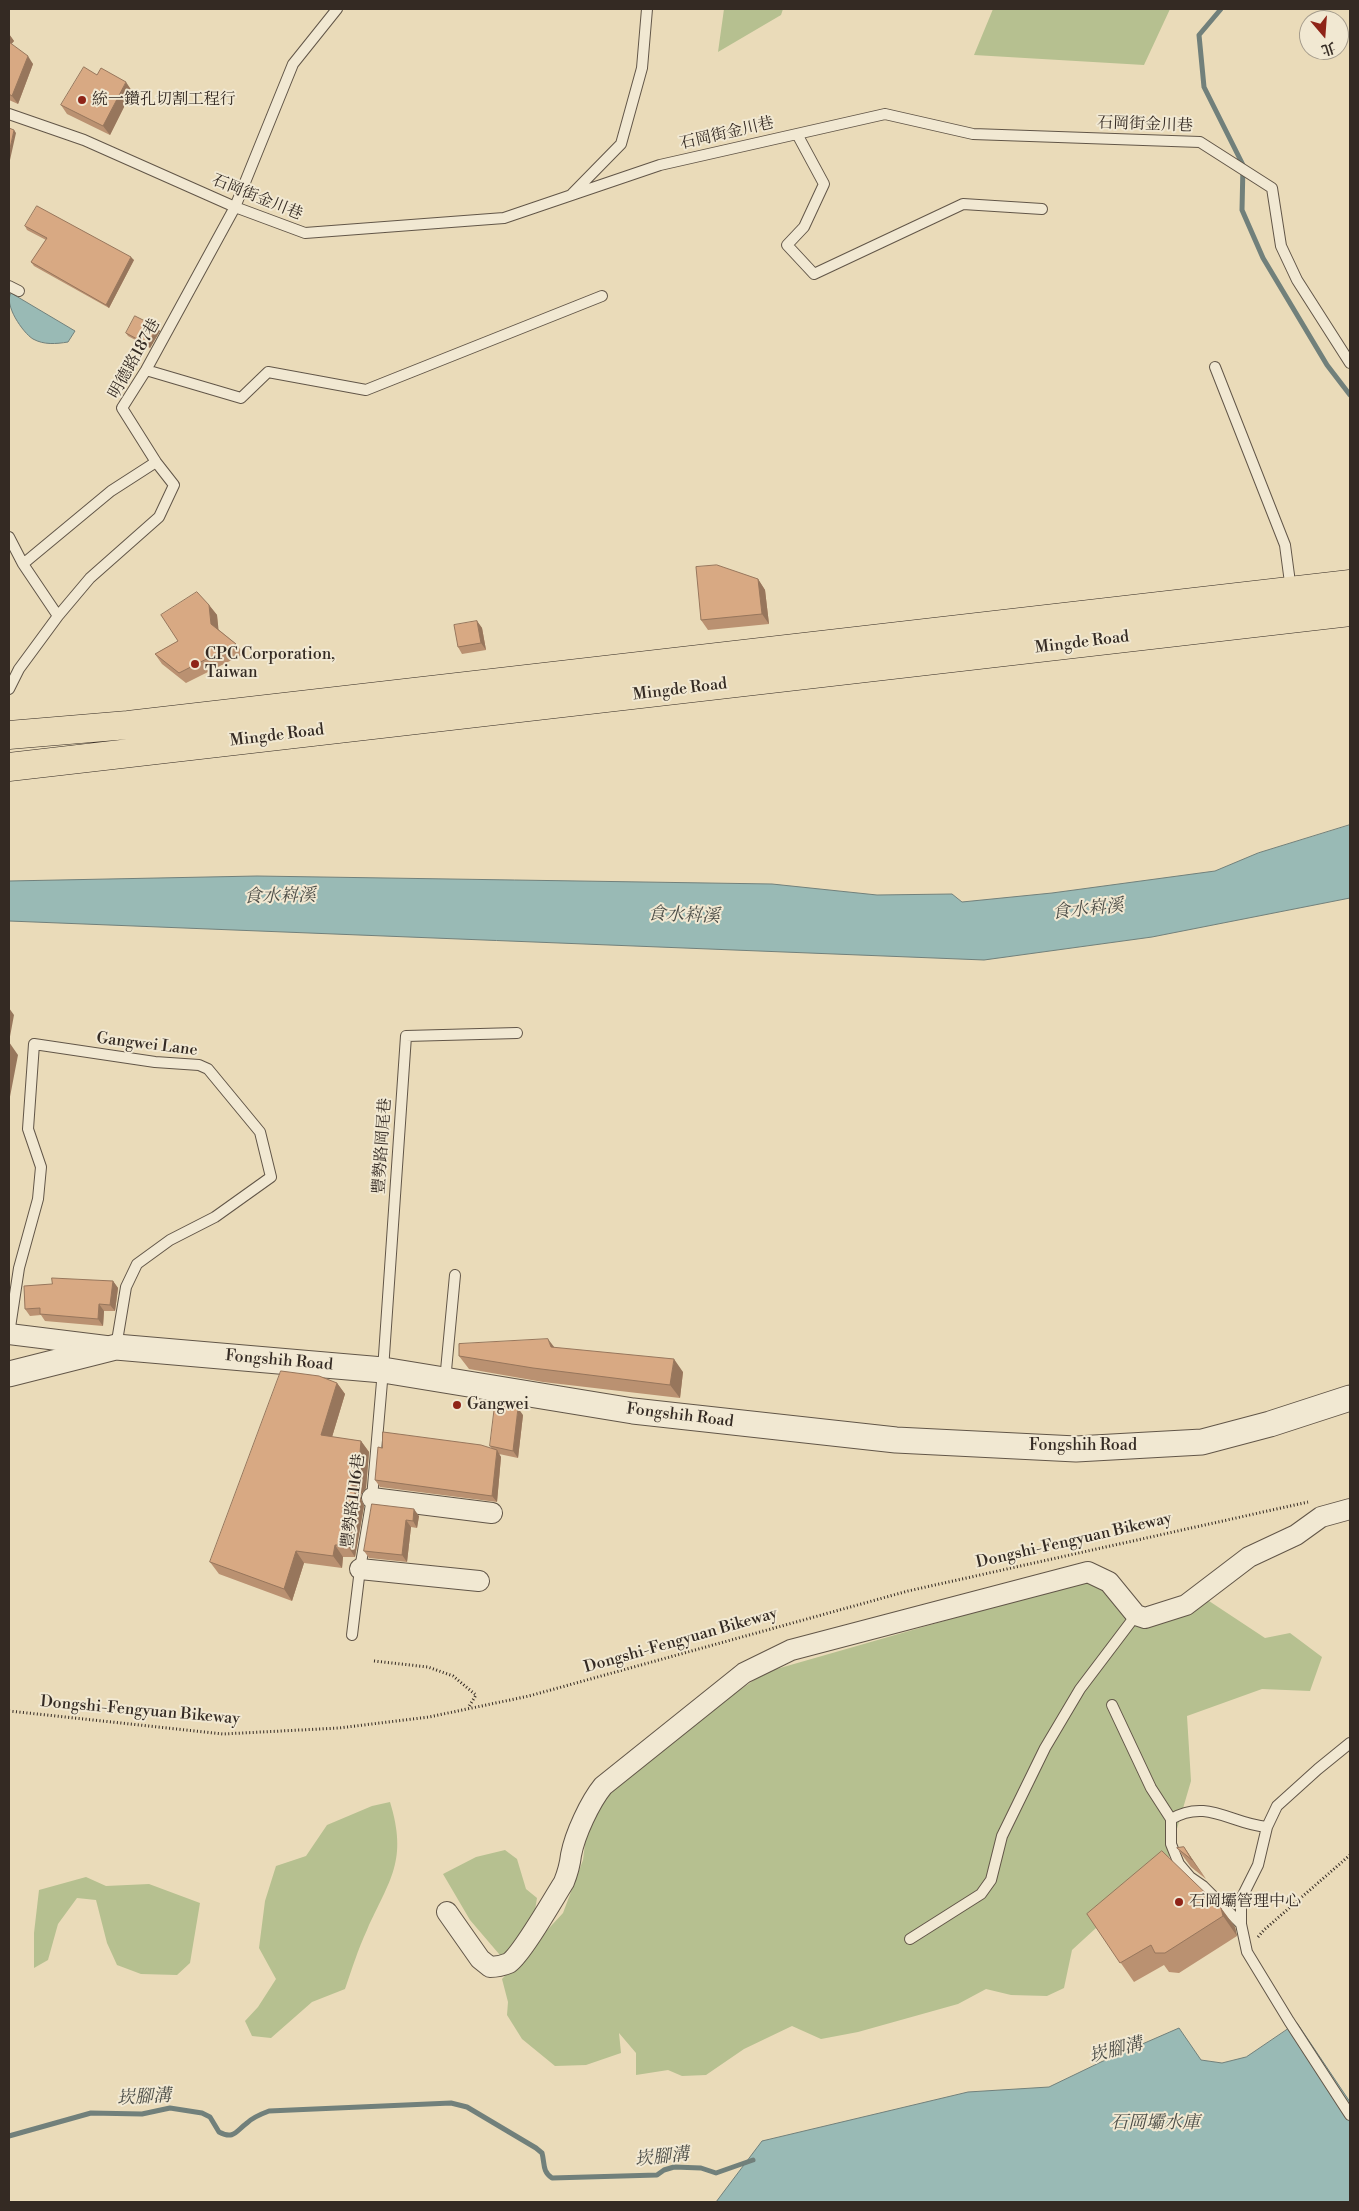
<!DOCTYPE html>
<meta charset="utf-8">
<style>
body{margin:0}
#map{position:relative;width:1359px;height:2211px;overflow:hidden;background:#eadbb9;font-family:"Libre Bodoni","Noto Serif TC",serif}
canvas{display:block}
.frame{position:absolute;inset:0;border:10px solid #342a23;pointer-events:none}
.north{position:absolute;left:1299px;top:10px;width:50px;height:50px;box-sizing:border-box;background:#f1e8d2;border:1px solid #a59c8c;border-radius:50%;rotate:162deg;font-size:14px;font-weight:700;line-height:20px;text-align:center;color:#342a23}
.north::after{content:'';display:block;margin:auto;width:18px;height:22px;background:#8f2418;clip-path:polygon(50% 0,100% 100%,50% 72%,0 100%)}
</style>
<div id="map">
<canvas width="1359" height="2211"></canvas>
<div class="frame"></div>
<div class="north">北</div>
</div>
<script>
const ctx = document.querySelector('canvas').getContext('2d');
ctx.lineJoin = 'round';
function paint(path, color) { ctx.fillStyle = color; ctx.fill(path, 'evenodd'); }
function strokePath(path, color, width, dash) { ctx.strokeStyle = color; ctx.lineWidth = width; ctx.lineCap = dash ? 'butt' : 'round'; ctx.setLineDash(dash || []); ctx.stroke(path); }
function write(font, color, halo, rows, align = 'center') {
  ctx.font = font + ' "Libre Bodoni","Noto Serif TC",serif'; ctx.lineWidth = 4; ctx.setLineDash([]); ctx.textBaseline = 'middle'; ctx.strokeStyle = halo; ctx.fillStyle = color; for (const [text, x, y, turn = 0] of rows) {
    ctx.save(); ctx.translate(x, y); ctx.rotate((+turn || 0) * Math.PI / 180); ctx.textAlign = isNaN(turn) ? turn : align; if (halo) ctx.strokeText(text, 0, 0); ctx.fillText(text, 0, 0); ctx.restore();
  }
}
paint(new Path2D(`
 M 724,9 L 783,9 L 781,15 L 718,52 Z
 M 993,9 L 1170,9 L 1144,65 L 974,55 Z
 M 1087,1580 L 1105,1591 L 1118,1610 L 1141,1622 L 1175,1617 L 1209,1601 L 1265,1638 L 1290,1633 L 1322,1657 L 1310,1691 L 1262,1689 L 1187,1716 L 1191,1781 L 1167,1863 L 1072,1950 L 1064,1988 L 1047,1996 L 1011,1995 L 986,1989 L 958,2004 L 858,2032 L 821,2039 L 792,2026 L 744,2049 L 706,2075 L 682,2076 L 668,2070 L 636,2075 L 636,2053 L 619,2033 L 621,2053 L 586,2065 L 555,2066 L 522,2039 L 507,2015 L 508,2002 L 502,1979 L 563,1913 L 583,1860 L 587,1828 L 612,1784 L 687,1726 L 766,1672 Z
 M 390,1802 C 408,1861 390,1879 367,1930 C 358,1949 352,1969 345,1989 L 312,2002 L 271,2038 L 252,2036 L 245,2021 L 258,2007 L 276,1979 L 259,1948 L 265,1901 L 276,1866 L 306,1856 L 327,1825 L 372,1806 Z
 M 505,1850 L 517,1859 L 526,1889 L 537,1898 L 531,1935 L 505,1961 L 470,1920 L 443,1874 L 476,1857 Z
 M 86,1877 L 106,1886 L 149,1884 L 200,1903 L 190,1963 L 177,1975 L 141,1974 L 117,1965 L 107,1943 L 96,1900 L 77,1898 L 58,1924 L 48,1960 L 34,1968 L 34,1933 L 39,1890 Z`), '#b6c090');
const water = new Path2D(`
 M 11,293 L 75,331 L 68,342 C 56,344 44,345 33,339 C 23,333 3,304 11,293 Z
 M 1350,825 L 1350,898 L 1152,937 L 984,960 L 9,921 L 9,881 L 257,876 L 772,884 L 877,895 L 952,894 L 962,902 L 1052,893 L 1215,871 L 1258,853 Z
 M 1297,2023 L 1350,2102 L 1350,2202 L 716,2202 L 762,2141 L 968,2092 L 1049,2087 L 1101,2062 L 1179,2028 L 1201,2060 L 1222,2063 L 1246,2057 Z`);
paint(water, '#99bab5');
strokePath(water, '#71807b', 1);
strokePath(new Path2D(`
 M 1221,9 L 1199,35 L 1204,87 L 1243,165 L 1242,210 L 1263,258 L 1327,365 L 1350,395
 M 9,2136 L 91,2113 L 142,2114 L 170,2108 L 202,2113 L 210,2117 L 219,2132 C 234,2140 236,2131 247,2123 C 253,2117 261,2114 269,2111 L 451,2103 L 467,2107 L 536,2148 L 542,2153 C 545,2164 542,2171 552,2178 L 657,2175 L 664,2170 L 674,2167 L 701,2168 L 716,2173 L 753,2160`), '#71807b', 5);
const service = new Path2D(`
 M 9,114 L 84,140 L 235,207 L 305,233 L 504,218 L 660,165 L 885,114 L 973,134 L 1200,142 L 1272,188 L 1281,246 L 1297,280 L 1350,363
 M 797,134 L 824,184 L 804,227 L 787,245 L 814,274 L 963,204 L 1042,209
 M 572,194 L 621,144 L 642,68 L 647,9
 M 9,286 L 19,291
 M 1215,367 L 1285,545 L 1291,590
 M 146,370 L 241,398 L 268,372 L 366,390 L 602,296
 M 9,537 L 23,564 L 58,616
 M 23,564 L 111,491 L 156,462
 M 9,689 L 19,669 L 58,616 L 90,578 L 159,517 L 174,485 L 156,462 L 122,408 L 146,370 L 235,207 L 293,64 L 337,9
 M 9,1334 L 19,1268 L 38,1199 L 41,1167 L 28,1129 L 34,1044 L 155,1062 L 199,1065 L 208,1069 L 260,1132 L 271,1177 L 215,1217 L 170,1240 L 137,1264 L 126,1287 L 116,1347
 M 445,1381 L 455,1275
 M 352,1635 L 360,1569 L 372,1498 L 383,1370 L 406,1036 L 517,1033
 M 1112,1705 L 1151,1788 L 1171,1819
 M 1350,1743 L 1318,1769 L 1277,1806 L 1267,1827 L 1258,1865 L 1241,1899 L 1241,1924 L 1247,1952 L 1289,2021 L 1350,2115
 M 1241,1924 L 1203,1886 L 1190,1877 L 1179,1864 L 1171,1844 L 1171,1819 C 1207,1798 1231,1824 1267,1827
 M 910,1939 L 981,1894 L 991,1880 L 1002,1836 L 1045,1748 L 1080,1689 L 1136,1615`);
const minor = new Path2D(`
 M 9,1334 L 106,1346
 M 372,1498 L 492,1513
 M 360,1569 L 479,1581
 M 447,1912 L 480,1959 L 490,1967 C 496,1967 502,1966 509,1963 C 522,1954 554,1898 564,1882 C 568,1872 570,1864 571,1855 C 575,1834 590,1802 603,1786 L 744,1673 L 791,1650 L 1088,1572 L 1109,1582 L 1136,1615 L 1145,1618 L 1186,1605 L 1249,1557 L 1296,1535 L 1321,1517 L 1350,1509`);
const tertiary = new Path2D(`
 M 9,1374 L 116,1347 L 383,1370 L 633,1411 L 896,1440 L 1076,1449 L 1202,1442 L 1270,1424 L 1350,1398`);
const primary = new Path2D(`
 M 9,735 L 128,725 L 1350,584
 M 9,767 L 1350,612`);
strokePath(service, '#625648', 12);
strokePath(minor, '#625648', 22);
strokePath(tertiary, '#625648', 27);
strokePath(primary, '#342a23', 29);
strokePath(new Path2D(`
 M 374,1661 L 428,1667 L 453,1676 L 476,1695 L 468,1708
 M 9,1711 L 223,1734 L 339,1728 L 429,1717 L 529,1696 L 908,1591 L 1308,1502
 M 1258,1937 L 1264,1930 L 1350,1855`), '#342a23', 3, [1, 2.5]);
strokePath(service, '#f1e8d2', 10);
strokePath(minor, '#f1e8d2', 20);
strokePath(tertiary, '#f1e8d2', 25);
strokePath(primary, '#eadbb9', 28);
paint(new Path2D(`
 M 9,34 L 14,41 L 11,44 L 33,64 L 18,104 L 9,100 Z
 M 97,75 L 132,91 L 110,135 L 67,114 L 61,105 Z
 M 25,226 L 134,260 L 109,308 L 34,266 L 31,262 L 46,240 L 27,230 Z
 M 160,331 L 150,348 L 128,336 L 126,333 Z
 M 758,579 L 765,590 L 769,624 L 708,630 L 701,620 Z
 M 209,605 L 217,615 L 218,629 L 236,644 L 244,654 L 186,683 L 162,664 L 155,654 L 178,641 Z
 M 477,621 L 482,628 L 486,650 L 462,654 L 458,647 Z
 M 113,1281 L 118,1288 L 115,1311 L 104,1311 L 103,1326 L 45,1321 L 41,1315 L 30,1316 L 25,1309 Z
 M 554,1348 L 683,1372 L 680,1398 L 543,1382 L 469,1369 L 459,1356 Z
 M 337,1383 L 345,1394 L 332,1437 L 361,1441 L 369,1452 L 366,1488 L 360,1496 L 364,1506 L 355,1557 L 343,1557 L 342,1568 L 304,1563 L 292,1601 L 219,1574 L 210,1562 Z
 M 523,1415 L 518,1458 L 499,1454 L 501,1457 L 497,1502 L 380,1487 L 375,1480 L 382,1448 L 492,1449 L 490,1446 Z
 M 372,1504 L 419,1516 L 417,1528 L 411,1527 L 407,1562 L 369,1558 L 364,1551 Z
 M 1184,1847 L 1197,1866 L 1206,1879 L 1191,1867 L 1177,1848 Z
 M 1221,1908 L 1235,1927 L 1237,1936 L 1179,1973 L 1169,1972 L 1164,1965 L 1134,1982 L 1087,1914 Z`), '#ba9171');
paint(new Path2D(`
 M 9,34 L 14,41 L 9,47 Z
 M 28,56 L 33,64 L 18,104 L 12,96 Z
 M 126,82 L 132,91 L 110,135 L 103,126 Z
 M 14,130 L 16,133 L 10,160 L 9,158 L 9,153 Z
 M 131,257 L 134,260 L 109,308 L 106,305 Z
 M 157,327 L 160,331 L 150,348 L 148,345 Z
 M 758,579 L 765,590 L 769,624 L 762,614 Z
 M 209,605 L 217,615 L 219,634 L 211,624 Z
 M 477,621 L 482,628 L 486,650 L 481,643 Z
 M 9,1008 L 14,1015 L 9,1042 L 18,1055 L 9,1102 Z
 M 113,1281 L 118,1288 L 115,1311 L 110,1305 Z
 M 99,1304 L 104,1311 L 103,1326 L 98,1319 Z
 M 548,1339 L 558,1352 L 551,1347 Z
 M 674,1359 L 683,1372 L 680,1398 L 670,1385 Z
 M 337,1383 L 345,1394 L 329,1447 L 321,1435 Z
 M 518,1408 L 523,1415 L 518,1458 L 513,1451 Z
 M 361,1441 L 369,1452 L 366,1488 L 360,1496 L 364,1506 L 355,1557 L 347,1545 L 352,1484 Z
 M 497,1450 L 501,1457 L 497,1502 L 492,1496 Z
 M 414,1509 L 419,1516 L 417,1528 L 413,1521 Z
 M 406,1520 L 411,1527 L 407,1562 L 402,1555 Z
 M 335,1545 L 343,1557 L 342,1568 L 333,1556 Z
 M 296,1551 L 304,1563 L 292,1601 L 284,1589 Z
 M 1184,1847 L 1197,1866 L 1206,1879 L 1192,1860 Z
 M 1221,1908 L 1235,1927 L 1237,1936 L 1223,1916 Z`), '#97765c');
const building = new Path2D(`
 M 9,42 L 28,56 L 12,96 L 9,94 Z
 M 84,67 L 97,75 L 101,68 L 126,82 L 103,126 L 61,105 Z
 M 9,128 L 14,130 L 9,153 Z
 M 37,206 L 131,257 L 106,305 L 31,262 L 47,238 L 25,226 Z
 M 135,316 L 157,327 L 148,345 L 126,333 Z
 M 717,565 L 758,579 L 762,614 L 701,620 L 696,567 Z
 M 197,592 L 209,605 L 211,624 L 236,644 L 179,673 L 155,654 L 178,641 L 161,615 Z
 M 477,621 L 481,643 L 458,647 L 454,625 Z
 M 52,1278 L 113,1281 L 110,1305 L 99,1304 L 98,1319 L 40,1314 L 40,1308 L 25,1309 L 24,1286 L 52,1284 Z
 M 548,1339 L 551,1347 L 674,1359 L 670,1385 L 533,1368 L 459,1356 L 459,1344 Z
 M 281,1371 L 319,1376 L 337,1383 L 321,1435 L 361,1441 L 358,1476 L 352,1484 L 355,1494 L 347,1545 L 335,1545 L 333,1556 L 296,1551 L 284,1589 L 210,1562 Z
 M 495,1405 L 518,1408 L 513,1451 L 490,1446 Z
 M 383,1432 L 481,1445 L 497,1450 L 492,1496 L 375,1480 L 378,1447 L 382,1448 Z
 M 372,1504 L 414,1509 L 413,1521 L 406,1520 L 402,1555 L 364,1551 Z
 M 1184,1847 L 1192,1860 L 1177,1848 Z
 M 1162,1851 L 1221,1908 L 1223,1916 L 1165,1953 L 1155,1953 L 1151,1945 L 1120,1963 L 1087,1914 Z`);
paint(building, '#d8a983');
strokePath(building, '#97765c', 1);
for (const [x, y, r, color] of [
 [82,100,5,"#8f2418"],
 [195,664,5,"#8f2418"],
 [457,1405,5,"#8f2418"],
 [1179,1902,5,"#8f2418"]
]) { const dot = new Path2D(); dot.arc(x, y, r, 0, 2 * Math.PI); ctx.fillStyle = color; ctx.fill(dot); strokePath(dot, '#f1e8d2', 2); }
write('16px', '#342a23', '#f1e8d2', [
 ["統一鑽孔切割工程行",92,100],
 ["CPC Corporation,",205,655],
 ["Taiwan",205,673],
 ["Gangwei",467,1405],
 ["石岡壩管理中心",1189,1902]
], 'left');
write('16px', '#342a23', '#f1e8d2', [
 ["石岡街金川巷",1145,125,2],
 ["石岡街金川巷",727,134,-13],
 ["石岡街金川巷",257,198,22],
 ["明德路187巷",135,359,-61],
 ["Mingde Road",1082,643,-7],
 ["Mingde Road",680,690,-7],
 ["Mingde Road",277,736,-7],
 ["Gangwei Lane",147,1045,7],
 ["豐勢路岡尾巷",383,1146,-86],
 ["Fongshih Road",279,1361,5],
 ["Fongshih Road",680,1416,7],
 ["Fongshih Road",1083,1446],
 ["豐勢路1116巷",354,1501,-83],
 ["Dongshi-Fengyuan Bikeway",1074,1541,-13],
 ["Dongshi-Fengyuan Bikeway",681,1641,-16],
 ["Dongshi-Fengyuan Bikeway",140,1711,5]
]);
write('italic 18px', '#4d4e48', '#f1e8d2', [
 ["食水嵙溪",280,897,-1],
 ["食水嵙溪",1088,910,-6],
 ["食水嵙溪",684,916,2],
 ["崁腳溝",1116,2051,-14],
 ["崁腳溝",144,2098,-3],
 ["石岡壩水庫",1155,2124],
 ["崁腳溝",662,2158,-6]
]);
</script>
